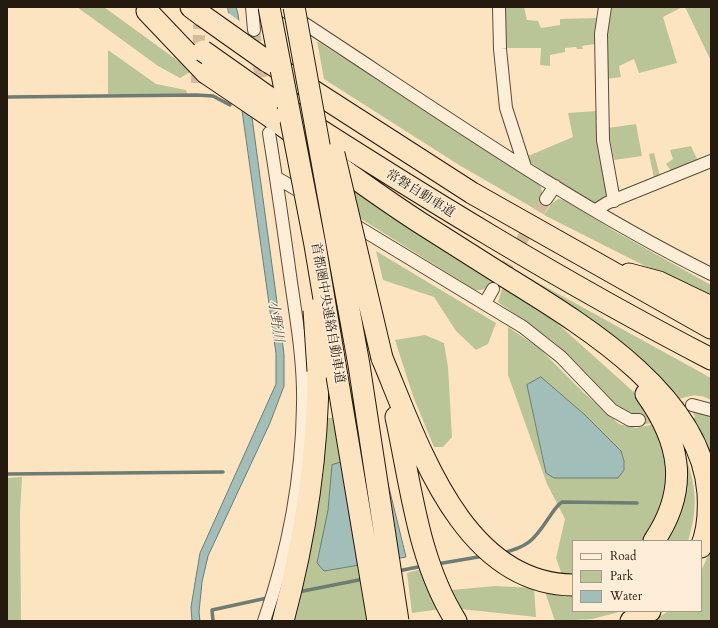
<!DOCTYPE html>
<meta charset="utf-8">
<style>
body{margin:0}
#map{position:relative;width:718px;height:628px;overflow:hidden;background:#fde4c1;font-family:Cardo,serif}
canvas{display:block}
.frame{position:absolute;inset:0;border:8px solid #241a0d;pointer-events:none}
.legend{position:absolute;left:572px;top:540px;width:130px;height:72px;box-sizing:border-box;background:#feedd7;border:1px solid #a79986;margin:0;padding:5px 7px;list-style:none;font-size:12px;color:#241a0d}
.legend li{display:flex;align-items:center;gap:8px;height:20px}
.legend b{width:20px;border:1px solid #a79986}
</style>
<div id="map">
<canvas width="718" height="628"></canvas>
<div class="frame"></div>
<ul class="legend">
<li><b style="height:5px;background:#feedd7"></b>Road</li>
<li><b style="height:11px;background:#bac597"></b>Park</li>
<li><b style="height:11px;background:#a1beb9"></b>Water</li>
</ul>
</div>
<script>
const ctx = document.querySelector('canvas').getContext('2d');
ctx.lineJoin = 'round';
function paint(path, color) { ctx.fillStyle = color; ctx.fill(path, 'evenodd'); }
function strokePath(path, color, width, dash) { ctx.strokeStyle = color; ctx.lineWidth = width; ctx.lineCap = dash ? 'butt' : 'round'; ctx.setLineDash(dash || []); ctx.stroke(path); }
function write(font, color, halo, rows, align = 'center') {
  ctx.font = font + ' Cardo,"Noto Serif JP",serif'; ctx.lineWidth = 3; ctx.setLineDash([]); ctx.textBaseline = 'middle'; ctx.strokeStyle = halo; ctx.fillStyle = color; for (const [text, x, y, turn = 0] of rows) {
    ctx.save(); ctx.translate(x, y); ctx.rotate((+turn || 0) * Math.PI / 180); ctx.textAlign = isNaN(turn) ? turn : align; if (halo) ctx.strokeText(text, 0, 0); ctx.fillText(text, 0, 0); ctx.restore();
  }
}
paint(new Path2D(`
 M 77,7 L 104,7 L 192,71 L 180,78 L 158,66 Z
 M 504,7 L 524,7 L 527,20 L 538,21 L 541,28 L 560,25 L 560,19 L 597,18 L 595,44 L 582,46 L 583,49 L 577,49 L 576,47 L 565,48 L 565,52 L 550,55 L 550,66 L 540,65 L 541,48 L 505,48 Z
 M 612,7 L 682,7 L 663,17 L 677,63 L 639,73 L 634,59 L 619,66 L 621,77 L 606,79 L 607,35 Z
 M 685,7 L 711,7 L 711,61 Z
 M 317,41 L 535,179 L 541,187 L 543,198 L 535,209 L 459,165 L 324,79 Z
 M 108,50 L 156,84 L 186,90 L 188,95 L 108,94 Z
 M 596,111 L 598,142 L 609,198 L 598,206 L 529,162 L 528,156 L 573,137 L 568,113 Z
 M 636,124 L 642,156 L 614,160 L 608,128 Z
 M 691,146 L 698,161 L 672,172 L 666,164 L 673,159 L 670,150 Z
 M 654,153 L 660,176 L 654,178 L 649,154 Z
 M 351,186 L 494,278 C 489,286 486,291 475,290 L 358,217 Z
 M 558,199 L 565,200 L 616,232 L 711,285 L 711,298 L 651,269 L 544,215 L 551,204 Z
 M 376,251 L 496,323 L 488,344 L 476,350 L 456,331 L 434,297 L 383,280 Z
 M 515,270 L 711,378 L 711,400 C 697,392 688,396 674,401 L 512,273 Z
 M 503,286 L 515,291 L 558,324 L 636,394 L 647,411 L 639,414 L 626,412 L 614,406 L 587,374 L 554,342 L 498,302 Z
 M 508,327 L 539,348 L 584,393 L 619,424 L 636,428 L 655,424 C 659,434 666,445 667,456 C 670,486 664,519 642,541 L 573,541 L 573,575 L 562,575 L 556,558 L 565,519 L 547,484 L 508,375 ZM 527,385 L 554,478 L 546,473 Z
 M 425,335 L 444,343 L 448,367 L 452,437 L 443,447 L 434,447 L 413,396 L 395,340 Z
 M 691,409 L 711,409 L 711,461 L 702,435 L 693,421 L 695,416 Z
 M 323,418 L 334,418 L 342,465 L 332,466 L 324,571 L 357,565 L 367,621 L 292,621 L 307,565 L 324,469 Z
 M 681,444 C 695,480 700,503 688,541 L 665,541 C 688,510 683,480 681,444 Z
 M 22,477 L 20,513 L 21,621 L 7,621 L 7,478 Z
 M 711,549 L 711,621 L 652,621 L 669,611 L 701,611 L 701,571 Z
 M 425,568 L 441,609 L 412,613 L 407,573 Z
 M 495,586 L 534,588 L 536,617 L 461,609 L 452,590 Z
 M 544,589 L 573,592 L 573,611 L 623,611 L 592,619 L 555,621 Z`), '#bac597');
const water = new Path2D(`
 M 228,7 L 236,7 L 238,14 L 284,354 L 284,386 L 270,423 L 208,556 L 202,582 L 199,612 L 200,621 L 192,621 L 191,607 L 200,553 L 276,384 L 276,354 Z
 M 541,377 L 585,415 L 621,451 L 624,461 L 624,470 L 618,478 L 554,478 L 546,473 L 527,385 Z
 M 380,451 L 406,557 L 324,571 L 317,563 L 328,510 L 332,465 Z`);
paint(water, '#a1beb9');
strokePath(water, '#6f7c74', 1);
paint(new Path2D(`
 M 227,12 L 241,22 L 254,116 L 240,106 Z`), '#fde4c1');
strokePath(new Path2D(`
 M 7,97 L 197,95 L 213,96 L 230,105
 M 7,474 L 223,472
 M 502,553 C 528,547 534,540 548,519 C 553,512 556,506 562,502 L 637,503
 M 437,564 L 484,556
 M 398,571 L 423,566
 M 298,592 L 364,579
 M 213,621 L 212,610 L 267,598`), '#6f7c74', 3.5);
strokePath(new Path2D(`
 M 254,30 L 263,94
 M 197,83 L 200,10
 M 493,289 L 546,199
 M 639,420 L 692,405`), '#d2bc9d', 12, [12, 6]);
const street = new Path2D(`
 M 252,7 L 254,30
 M 279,7 C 420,98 560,199 711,274
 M 499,7 L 500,49 L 506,108 L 525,167
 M 605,7 L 601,34 L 603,140 L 614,201
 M 277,178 L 333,211
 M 546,199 L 555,186
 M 596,210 L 607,203 L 711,161
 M 348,221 L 523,327 L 561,357 L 612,410 L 630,420 L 639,420
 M 485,303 L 493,289
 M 692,405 L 711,410
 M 264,621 C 288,552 302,479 303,405 C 304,364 297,323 291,282 C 284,232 277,182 269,133`);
const highway = new Path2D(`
 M 191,7 L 203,16
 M 147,11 L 206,73
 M 270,63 L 472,193 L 711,328
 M 278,103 C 419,194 562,282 711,359
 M 271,117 C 320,153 368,189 419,222 C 447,240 474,257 501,274 C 578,322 701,393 708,493 C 709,511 708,531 701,547
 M 629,274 L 659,282 L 711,307
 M 382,358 C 418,443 461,584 573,585
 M 646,394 C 681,443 689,489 654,541
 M 396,417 C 411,486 418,561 456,621
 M 283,621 C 305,539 318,456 318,371
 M 631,621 L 650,611`);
strokePath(street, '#5a4c3a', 14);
strokePath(highway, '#241a0d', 23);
strokePath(street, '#feedd7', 12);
strokePath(highway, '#fde4c1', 21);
const highwayBridge = new Path2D(`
 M 269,7 L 315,245 L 378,621
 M 294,7 L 359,365 L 398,621
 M 203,16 L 268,62
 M 203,51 L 271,99
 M 206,73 L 271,117
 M 334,154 L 382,358
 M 314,310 L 318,371`);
strokePath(highwayBridge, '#241a0d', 23, []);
strokePath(highwayBridge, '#fde4c1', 21);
write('13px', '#241a0d', '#feedd7', [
 ["常磐自動車道",420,194,32],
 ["首都圏中央連絡自動車道",327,313,80]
]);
write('italic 14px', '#505349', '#feedd7', [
 ["小野川",275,321,82]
]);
</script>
